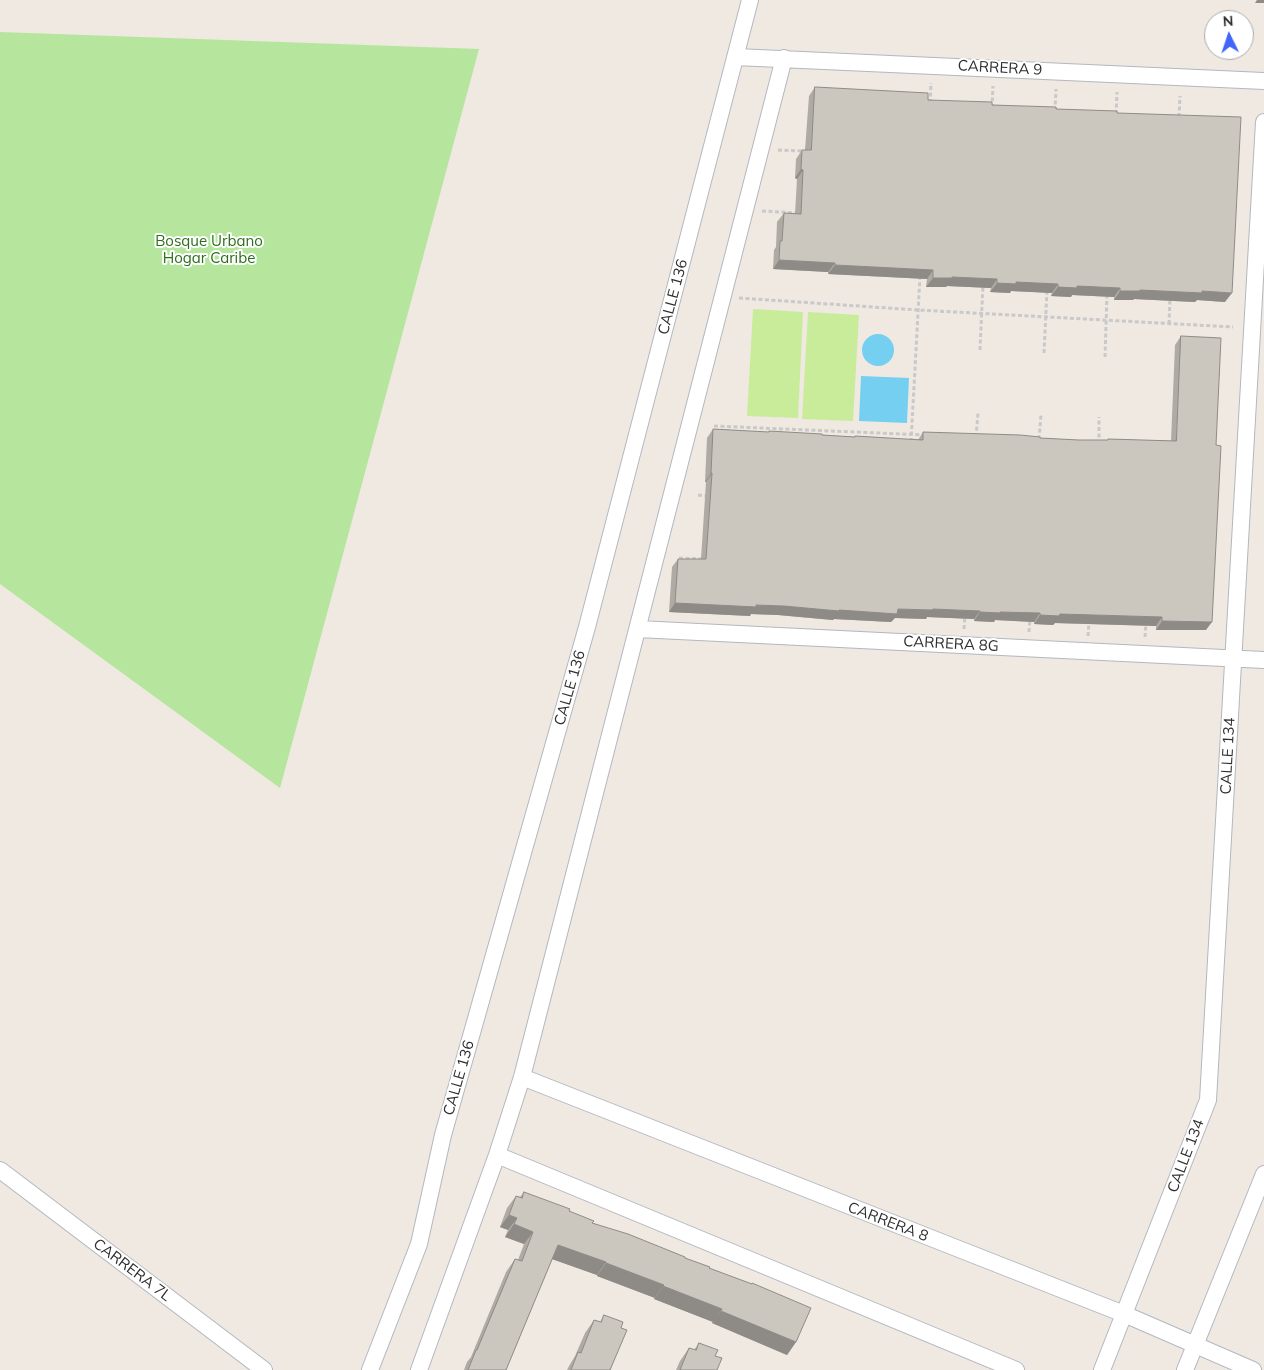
<!DOCTYPE html>
<style>
body{margin:0}
#map{position:relative;width:1264px;height:1370px;overflow:hidden;background:#efe9e1;font-family:Mulish,sans-serif}
canvas{display:block}
.north{position:absolute;left:1204px;top:10px;width:50px;height:50px;box-sizing:border-box;background:#fff;border:1px solid #ababab;border-radius:50%;rotate:356deg;font-size:14px;font-weight:700;line-height:20px;text-align:center;color:#2e2e2e}
.north::after{content:'';display:block;margin:auto;width:18px;height:22px;background:#4264fb;clip-path:polygon(50% 0,100% 100%,50% 72%,0 100%)}
</style>
<div id="map">
<canvas width="1264" height="1370"></canvas>
<div class="north">N</div>
</div>
<script>
const ctx = document.querySelector('canvas').getContext('2d');
ctx.lineJoin = 'round';
function paint(path, color) { ctx.fillStyle = color; ctx.fill(path, 'evenodd'); }
function strokePath(path, color, width, dash) { ctx.strokeStyle = color; ctx.lineWidth = width; ctx.lineCap = dash ? 'butt' : 'round'; ctx.setLineDash(dash || []); ctx.stroke(path); }
function write(font, color, halo, rows, align = 'center') {
  ctx.font = font + ' Mulish,sans-serif'; ctx.lineWidth = 4; ctx.setLineDash([]); ctx.textBaseline = 'middle'; ctx.strokeStyle = halo; ctx.fillStyle = color; for (const [text, x, y, turn = 0] of rows) {
    ctx.save(); ctx.translate(x, y); ctx.rotate((+turn || 0) * Math.PI / 180); ctx.textAlign = isNaN(turn) ? turn : align; if (halo) ctx.strokeText(text, 0, 0); ctx.fillText(text, 0, 0); ctx.restore();
  }
}
paint(new Path2D(`
 M 0,32 L 479,49 L 280,788 L 0,584 Z`), '#b6e59e');
paint(new Path2D(`
 M 753,309 L 803,312 L 798,418 L 747,416 Z
 M 808,312 L 859,315 L 853,421 L 802,419 Z`), '#c9ec9a');
paint(new Path2D(`
 M862 350a16 16 0 1 1 32 0a16 16 0 1 1-32 0Z
 M 861,376 L 909,378 L 907,423 L 859,421 Z`), '#75cff0');
const minor = new Path2D(`
 M 736,57 L 1264,81
 M 638,629 L 1264,660
 M 522,1077 L 1124,1314 L 1253,1370
 M 497,1155 L 1016,1370
 M 0,1170 L 264,1370
 M 370,1370 L 419,1244 L 443,1135 L 587,627 L 750,0
 M 419,1370 L 497,1155 L 522,1077 L 784,58
 M 1102,1370 L 1208,1100 L 1264,122
 M 1185,1370 L 1264,1174`);
strokePath(minor, '#b4b7c1', 18);
strokePath(new Path2D(`
 M 930,103 L 931,83
 M 992,108 L 993,86
 M 1055,111 L 1056,89
 M 1116,114 L 1117,92
 M 1179,117 L 1180,96
 M 778,150 L 804,151
 M 762,211 L 798,213
 M 739,298 L 918,310 L 1233,327
 M 1169,324 L 1170,298
 M 980,350 L 983,284
 M 1044,353 L 1047,290
 M 1105,357 L 1107,293
 M 714,426 L 925,435
 M 976,437 L 978,413
 M 1039,439 L 1041,415
 M 911,442 L 920,276
 M 1099,444 L 1099,417
 M 698,495 L 707,496
 M 679,558 L 703,559
 M 964,629 L 965,615
 M 1029,632 L 1030,618
 M 1088,636 L 1089,622
 M 1145,637 L 1146,623`), '#c9c9c9', 3, [4, 2.5]);
strokePath(minor, '#fff', 16);
paint(new Path2D(`
 M 815,87 L 928,100 L 992,105 L 1117,113 L 1225,302 L 1197,300 L 1195,302 L 1134,299 L 1133,300 L 1114,300 L 1114,297 L 1072,295 L 1071,297 L 1051,296 L 1052,293 L 1011,291 L 1010,293 L 990,292 L 991,288 L 947,286 L 946,287 L 926,287 L 927,279 L 828,274 L 828,272 L 773,269 L 774,250 L 776,247 L 777,222 L 784,213 L 795,214 L 797,179 L 795,178 L 796,159 L 802,150 L 805,150 L 809,96 Z
 M 1181,336 L 1206,630 L 1156,630 L 1156,626 L 1055,623 L 1053,625 L 1034,624 L 1034,622 L 995,620 L 994,622 L 974,621 L 974,619 L 927,617 L 926,619 L 895,618 L 891,622 L 834,619 L 833,620 L 778,615 L 751,614 L 750,616 L 669,612 L 672,567 L 678,559 L 701,559 L 706,482 L 705,482 L 707,438 L 713,429 L 768,432 L 769,431 L 854,437 L 855,436 L 918,440 L 923,432 L 1079,440 L 1108,440 L 1108,439 L 1171,441 L 1175,345 Z
 M 524,1192 L 569,1211 L 593,1223 L 709,1268 L 796,1342 L 787,1355 L 712,1323 L 713,1322 L 654,1299 L 655,1298 L 597,1276 L 597,1275 L 552,1259 L 506,1370 L 464,1370 L 467,1362 L 471,1357 L 506,1272 L 515,1259 L 518,1260 L 524,1244 L 505,1237 L 508,1230 L 500,1227 L 507,1208 L 516,1196 L 520,1197 Z
 M 604,1315 L 621,1328 L 610,1370 L 567,1370 L 569,1366 L 575,1356 L 585,1333 L 594,1320 L 600,1322 Z
 M 699,1343 L 715,1356 L 717,1370 L 676,1370 L 680,1361 L 689,1348 L 694,1350 Z`), '#afaba4');
paint(new Path2D(`
 M 1257,0 L 1264,0 L 1264,3 L 1255,3 Z
 M 801,169 L 803,170 L 797,179 L 795,178 Z
 M 779,260 L 835,263 L 828,272 L 773,269 Z
 M 835,265 L 933,270 L 927,279 L 828,274 Z
 M 952,277 L 997,279 L 991,288 L 947,286 L 946,287 L 926,287 L 933,278 Z
 M 1016,282 L 1058,284 L 1052,293 L 1011,291 L 1010,293 L 990,292 L 997,283 Z
 M 1077,286 L 1120,288 L 1114,297 L 1072,295 L 1071,297 L 1051,296 L 1058,287 Z
 M 1140,290 L 1202,291 L 1232,293 L 1225,302 L 1197,300 L 1195,302 L 1134,299 L 1133,300 L 1114,300 L 1120,291 Z
 M 711,473 L 712,473 L 706,482 L 705,482 Z
 M 675,603 L 784,606 L 839,610 L 933,609 L 980,611 L 974,619 L 927,617 L 926,619 L 895,618 L 891,622 L 834,619 L 833,620 L 778,615 L 751,614 L 750,616 L 669,612 Z
 M 980,612 L 1000,612 L 1040,613 L 1034,622 L 995,620 L 994,622 L 974,621 Z
 M 1060,614 L 1162,617 L 1156,626 L 1055,623 L 1053,625 L 1034,624 L 1040,615 Z
 M 1162,621 L 1212,622 L 1206,630 L 1156,630 Z
 M 509,1215 L 517,1218 L 508,1230 L 500,1227 Z
 M 514,1224 L 533,1232 L 524,1244 L 505,1237 Z
 M 558,1245 L 606,1262 L 597,1275 L 549,1258 Z
 M 606,1263 L 664,1285 L 655,1298 L 597,1276 Z
 M 663,1286 L 722,1309 L 713,1322 L 654,1299 Z
 M 721,1311 L 796,1342 L 787,1355 L 712,1323 Z`), '#8e8b86');
const building = new Path2D(`
 M 815,87 L 928,93 L 928,100 L 992,102 L 992,105 L 1056,107 L 1056,109 L 1117,111 L 1117,113 L 1241,117 L 1232,293 L 1202,291 L 1202,293 L 1140,290 L 1140,291 L 1120,291 L 1120,288 L 1077,286 L 1077,288 L 1058,287 L 1058,284 L 1016,282 L 1016,284 L 997,283 L 997,279 L 952,277 L 952,278 L 933,278 L 933,270 L 835,265 L 835,263 L 779,260 L 780,241 L 782,241 L 784,213 L 801,214 L 803,170 L 801,169 L 802,150 L 811,150 Z
 M 1181,336 L 1221,338 L 1216,445 L 1221,446 L 1212,622 L 1162,621 L 1162,617 L 1060,614 L 1059,616 L 1040,615 L 1040,613 L 1000,612 L 1000,613 L 980,612 L 980,611 L 933,609 L 932,610 L 898,609 L 897,614 L 839,610 L 839,611 L 784,606 L 756,605 L 756,607 L 675,603 L 678,559 L 706,559 L 712,473 L 711,473 L 713,429 L 769,432 L 769,431 L 822,434 L 822,435 L 855,437 L 855,436 L 923,440 L 923,432 L 1020,435 L 1040,437 L 1040,438 L 1079,440 L 1108,440 L 1108,439 L 1176,441 Z
 M 524,1192 L 570,1209 L 569,1211 L 594,1221 L 592,1223 L 628,1234 L 685,1257 L 685,1258 L 710,1267 L 709,1268 L 752,1284 L 752,1283 L 811,1308 L 796,1342 L 721,1311 L 722,1309 L 663,1286 L 664,1285 L 606,1263 L 606,1262 L 558,1245 L 506,1370 L 468,1370 L 476,1350 L 477,1350 L 515,1259 L 522,1261 L 533,1232 L 514,1224 L 517,1218 L 509,1215 L 516,1196 L 522,1198 Z
 M 604,1315 L 623,1322 L 621,1328 L 627,1330 L 610,1370 L 571,1370 L 578,1352 L 581,1353 L 594,1320 L 601,1322 Z
 M 699,1343 L 718,1350 L 715,1356 L 722,1358 L 717,1370 L 680,1370 L 689,1348 L 696,1350 Z`);
paint(building, '#cbc7bf');
strokePath(building, '#8e8b86', 1);
write('15px', '#2e2e2e', '#fff', [
 ["CARRERA 9",1000,68,3],
 ["CALLE 136",673,297,-75],
 ["CARRERA 8G",951,644,3],
 ["CALLE 136",570,688,-74],
 ["CALLE 134",1228,756,-87],
 ["CALLE 136",459,1078,-74],
 ["CALLE 134",1186,1156,-69],
 ["CARRERA 8",888,1222,21],
 ["CARRERA 7L",132,1270,37]
]);
write('15px', '#2c6e1b', '#fff', [
 ["Bosque Urbano",209,241],
 ["Hogar Caribe",209,258]
]);
</script>
